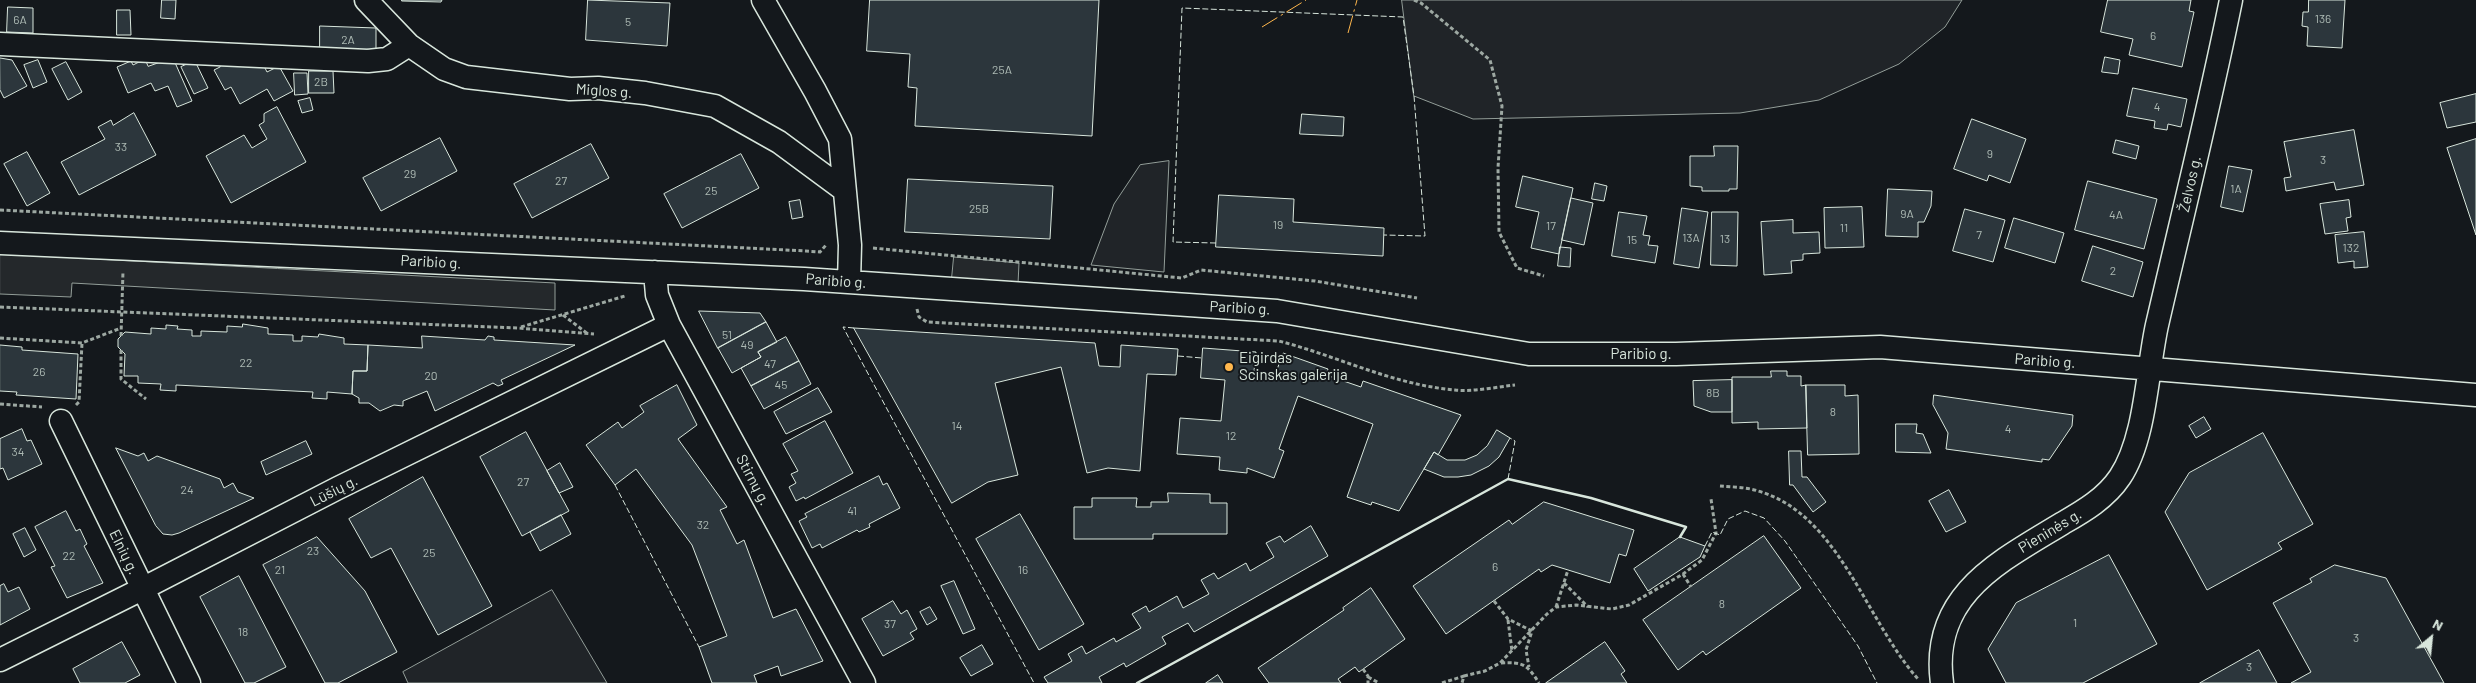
<!DOCTYPE html>
<meta charset="utf-8">
<style>
body{margin:0}
#map{position:relative;width:2476px;height:683px;overflow:hidden;background:#14181c;font-family:Barlow,sans-serif}
canvas{display:block}
.north{position:absolute;left:2406px;top:613px;width:50px;height:50px;-webkit-text-stroke:4px #14181c;paint-order:stroke;rotate:28deg;font-size:14px;font-weight:700;line-height:20px;text-align:center;color:#d8e6dc}
.north::after{content:'';display:block;margin:auto;width:18px;height:22px;background:#d8e6dc;clip-path:polygon(50% 0,100% 100%,50% 72%,0 100%)}
</style>
<div id="map">
<canvas width="2476" height="683"></canvas>
<div class="north">N</div>
</div>
<script>
const ctx = document.querySelector('canvas').getContext('2d');
ctx.lineJoin = 'round';
function paint(path, color) { ctx.fillStyle = color; ctx.fill(path, 'evenodd'); }
function strokePath(path, color, width, dash) { ctx.strokeStyle = color; ctx.lineWidth = width; ctx.lineCap = dash ? 'butt' : 'round'; ctx.setLineDash(dash || []); ctx.stroke(path); }
function write(font, color, halo, rows, align = 'center') {
  ctx.font = font + ' Barlow,sans-serif'; ctx.lineWidth = 4; ctx.setLineDash([]); ctx.textBaseline = 'middle'; ctx.strokeStyle = halo; ctx.fillStyle = color; for (const [text, x, y, turn = 0] of rows) {
    ctx.save(); ctx.translate(x, y); ctx.rotate((+turn || 0) * Math.PI / 180); ctx.textAlign = isNaN(turn) ? turn : align; if (halo) ctx.strokeText(text, 0, 0); ctx.fillText(text, 0, 0); ctx.restore();
  }
}
const green = new Path2D(`
 M 1402,0 L 1962,0 L 1945,27 L 1899,64 L 1819,100 L 1740,113 L 1473,119 L 1414,96 Z
 M 1169,161 L 1164,272 L 1091,265 L 1114,204 L 1140,165 Z
 M 552,590 L 607,683 L 408,683 L 403,672 Z`);
paint(green, '#202428');
strokePath(green, '#939e99', 1);
const parking = new Path2D(`
 M 0,254 L 555,283 L 555,310 L 72,283 L 71,297 L 0,294 Z
 M 954,257 L 1019,263 L 1018,284 L 952,278 Z`);
paint(parking, '#24282b');
strokePath(parking, '#939e99', 1);
const building = new Path2D(`
 M 162,0 L 176,0 L 175,19 L 161,18 Z
 M 402,0 L 442,0 L 441,2 L 402,1 Z
 M 588,0 L 670,3 L 667,46 L 586,40 Z
 M 870,0 L 1099,0 L 1092,136 L 915,126 L 917,88 L 908,87 L 910,54 L 867,51 Z
 M 2108,0 L 2191,0 L 2189,11 L 2194,12 L 2182,67 L 2129,55 L 2133,39 L 2101,32 Z
 M 2309,0 L 2345,0 L 2342,48 L 2307,46 L 2308,27 L 2302,26 L 2303,12 L 2308,12 Z
 M 8,7 L 33,8 L 33,33 L 7,32 Z
 M 117,10 L 130,10 L 131,35 L 117,35 Z
 M 320,26 L 376,28 L 376,55 L 320,53 Z
 M 2105,57 L 2120,60 L 2118,74 L 2102,72 Z
 M 0,58 L 12,60 L 27,86 L 4,98 L 0,90 Z
 M 173,58 L 192,101 L 177,107 L 168,86 L 155,91 L 151,83 L 128,93 L 117,67 L 131,61 L 133,65 L 145,59 L 148,66 Z
 M 38,60 L 47,82 L 33,88 L 24,65 Z
 M 195,61 L 208,88 L 194,94 L 181,67 Z
 M 66,62 L 82,92 L 68,100 L 52,69 Z
 M 218,63 L 263,64 L 267,72 L 279,66 L 293,91 L 274,101 L 267,89 L 240,104 L 231,87 L 225,90 L 214,70 L 220,67 Z
 M 309,71 L 333,71 L 334,93 L 309,93 Z
 M 294,73 L 307,73 L 308,94 L 295,95 Z
 M 2133,88 L 2187,99 L 2181,127 L 2168,124 L 2167,130 L 2154,128 L 2155,121 L 2127,116 Z
 M 2476,94 L 2476,122 L 2447,128 L 2440,103 Z
 M 310,98 L 313,110 L 302,113 L 298,101 Z
 M 277,107 L 306,162 L 231,203 L 206,156 L 244,135 L 252,148 L 267,139 L 259,125 L 264,122 L 264,114 Z
 M 134,113 L 156,155 L 79,195 L 61,162 L 105,139 L 98,127 L 111,120 L 113,125 Z
 M 1302,114 L 1344,117 L 1343,136 L 1300,134 Z
 M 1972,119 L 2026,139 L 2010,183 L 1989,175 L 1987,181 L 1954,169 Z
 M 2354,130 L 2364,185 L 2336,190 L 2334,182 L 2286,191 L 2284,178 L 2291,177 L 2284,142 Z
 M 440,138 L 457,171 L 381,211 L 363,178 Z
 M 2476,139 L 2476,235 L 2447,148 Z
 M 2116,140 L 2139,146 L 2136,159 L 2113,153 Z
 M 591,144 L 609,178 L 532,218 L 514,184 Z
 M 1714,146 L 1738,146 L 1737,189 L 1729,189 L 1729,191 L 1702,191 L 1702,187 L 1690,186 L 1690,156 L 1714,156 Z
 M 27,152 L 50,193 L 27,206 L 4,164 Z
 M 741,154 L 759,188 L 682,228 L 664,194 Z
 M 2229,166 L 2252,170 L 2243,212 L 2221,207 Z
 M 1523,176 L 1573,188 L 1559,254 L 1531,248 L 1539,212 L 1516,207 Z
 M 908,179 L 1053,186 L 1050,239 L 905,232 Z
 M 2088,181 L 2157,199 L 2144,249 L 2075,230 Z
 M 1595,183 L 1607,186 L 1604,201 L 1592,199 Z
 M 1888,189 L 1932,191 L 1931,206 L 1924,222 L 1918,222 L 1918,237 L 1886,236 Z
 M 1219,195 L 1294,199 L 1293,222 L 1384,228 L 1383,256 L 1216,247 Z
 M 1571,198 L 1593,203 L 1584,245 L 1562,240 Z
 M 800,200 L 803,217 L 792,219 L 789,202 Z
 M 2349,200 L 2351,217 L 2346,218 L 2348,231 L 2325,234 L 2320,204 Z
 M 1862,207 L 1864,247 L 1825,248 L 1824,208 Z
 M 1682,208 L 1708,212 L 1699,268 L 1674,264 Z
 M 1965,209 L 2005,220 L 1993,262 L 1953,251 Z
 M 1619,212 L 1647,216 L 1643,235 L 1650,236 L 1648,245 L 1658,246 L 1655,263 L 1612,256 Z
 M 1712,212 L 1738,212 L 1737,266 L 1711,265 Z
 M 2014,218 L 2064,233 L 2055,263 L 2005,248 Z
 M 1793,220 L 1793,233 L 1819,232 L 1820,253 L 1803,254 L 1803,260 L 1791,261 L 1792,273 L 1764,275 L 1761,222 Z
 M 2364,232 L 2368,267 L 2354,268 L 2354,261 L 2338,263 L 2335,235 Z
 M 2093,246 L 2143,262 L 2133,297 L 2082,281 Z
 M 1560,247 L 1571,248 L 1570,267 L 1558,266 Z
 M 699,311 L 760,313 L 766,322 L 718,348 Z
 M 766,322 L 777,342 L 758,352 L 761,357 L 732,373 L 718,348 Z
 M 243,324 L 268,328 L 268,334 L 293,335 L 293,341 L 302,341 L 302,336 L 318,337 L 319,334 L 344,338 L 344,344 L 368,345 L 367,371 L 353,371 L 352,394 L 327,392 L 327,399 L 312,398 L 313,392 L 176,385 L 176,391 L 160,390 L 161,384 L 138,383 L 138,376 L 124,376 L 125,354 L 118,347 L 118,339 L 125,332 L 151,334 L 151,328 L 166,329 L 166,325 L 178,326 L 177,329 L 192,330 L 192,336 L 201,336 L 201,331 L 227,332 L 227,326 L 242,327 Z
 M 854,328 L 1095,343 L 1099,366 L 1120,367 L 1121,345 L 1178,349 L 1176,375 L 1147,374 L 1140,471 L 1108,468 L 1087,473 L 1061,367 L 995,383 L 1018,475 L 988,482 L 952,503 Z
 M 422,336 L 485,340 L 488,336 L 494,337 L 494,340 L 575,345 L 501,380 L 503,384 L 498,386 L 493,383 L 435,411 L 427,391 L 403,401 L 403,406 L 394,405 L 380,411 L 369,403 L 359,403 L 359,398 L 352,394 L 353,371 L 367,371 L 368,345 L 422,348 Z
 M 786,337 L 799,361 L 751,386 L 741,368 L 761,357 L 758,352 Z
 M 0,345 L 22,347 L 22,350 L 78,354 L 76,399 L 16,395 L 17,392 L 0,391 Z
 M 1203,348 L 1256,352 L 1254,371 L 1274,378 L 1283,353 L 1328,369 L 1326,375 L 1361,387 L 1363,381 L 1461,415 L 1438,455 L 1434,452 L 1399,511 L 1372,502 L 1371,505 L 1347,497 L 1373,424 L 1298,396 L 1279,449 L 1284,451 L 1274,478 L 1247,468 L 1247,473 L 1219,470 L 1220,457 L 1177,454 L 1180,418 L 1221,421 L 1225,380 L 1201,378 Z
 M 799,361 L 811,384 L 764,409 L 751,386 Z
 M 1771,371 L 1787,371 L 1787,376 L 1801,376 L 1801,386 L 1806,385 L 1807,428 L 1758,429 L 1758,422 L 1732,423 L 1732,377 L 1771,377 Z
 M 1732,380 L 1732,412 L 1711,412 L 1694,406 L 1693,381 Z
 M 677,385 L 697,425 L 678,439 L 727,507 L 720,510 L 737,544 L 744,540 L 773,618 L 796,609 L 823,661 L 781,676 L 778,666 L 754,675 L 757,683 L 712,683 L 699,647 L 727,636 L 692,545 L 636,469 L 615,485 L 586,445 L 618,422 L 622,428 L 644,412 L 640,406 Z
 M 1806,385 L 1845,385 L 1845,396 L 1858,395 L 1859,454 L 1808,455 Z
 M 818,388 L 832,412 L 786,434 L 774,412 Z
 M 1934,395 L 2073,415 L 2072,426 L 2049,460 L 2042,459 L 2042,462 L 1946,449 L 1948,433 L 1933,405 Z
 M 2204,417 L 2211,429 L 2196,438 L 2189,426 Z
 M 825,421 L 853,473 L 805,499 L 804,497 L 796,501 L 789,487 L 796,483 L 791,474 L 798,471 L 783,444 Z
 M 1896,424 L 1917,424 L 1916,433 L 1923,434 L 1931,453 L 1896,452 Z
 M 22,429 L 27,441 L 31,440 L 42,464 L 8,480 L 3,468 L 0,469 L 0,439 Z
 M 1497,430 L 1510,438 L 1499,457 L 1489,466 L 1471,475 L 1458,477 L 1444,477 L 1424,469 L 1434,452 L 1447,460 L 1465,460 L 1477,455 L 1487,446 Z
 M 526,432 L 569,511 L 522,536 L 480,457 Z
 M 2263,433 L 2313,524 L 2278,543 L 2282,549 L 2207,590 L 2165,512 L 2189,473 Z
 M 306,441 L 312,454 L 266,475 L 261,462 Z
 M 116,448 L 138,456 L 144,453 L 148,461 L 157,456 L 220,479 L 224,488 L 233,483 L 238,492 L 254,498 L 179,533 L 172,535 L 163,534 L 156,526 Z
 M 1789,451 L 1801,451 L 1802,477 L 1807,477 L 1826,502 L 1813,512 L 1793,485 L 1790,485 Z
 M 560,463 L 573,487 L 559,493 L 547,471 Z
 M 879,476 L 883,485 L 887,483 L 900,508 L 869,524 L 870,527 L 859,532 L 857,530 L 822,548 L 820,544 L 812,548 L 799,521 L 807,517 L 805,514 Z
 M 423,477 L 492,606 L 438,635 L 391,548 L 371,558 L 349,519 Z
 M 1949,490 L 1966,522 L 1946,532 L 1929,501 Z
 M 1168,493 L 1210,494 L 1210,503 L 1227,503 L 1227,534 L 1153,534 L 1153,539 L 1074,539 L 1074,507 L 1092,507 L 1092,498 L 1137,498 L 1136,507 L 1151,507 L 1151,502 L 1168,502 Z
 M 1544,502 L 1634,530 L 1626,556 L 1619,554 L 1610,583 L 1552,565 L 1541,572 L 1539,569 L 1446,634 L 1413,586 L 1509,520 L 1512,524 Z
 M 66,511 L 76,531 L 80,529 L 87,544 L 84,546 L 103,583 L 67,598 L 51,567 L 55,566 L 35,527 Z
 M 1020,514 L 1084,624 L 1039,650 L 976,539 Z
 M 561,515 L 571,534 L 540,551 L 530,532 Z
 M 1311,526 L 1328,556 L 1194,632 L 1188,623 L 1162,637 L 1166,644 L 1126,667 L 1124,663 L 1099,677 L 1102,683 L 1048,683 L 1044,677 L 1072,661 L 1068,654 L 1082,646 L 1086,654 L 1114,638 L 1116,642 L 1141,628 L 1132,614 L 1146,606 L 1149,612 L 1177,596 L 1183,608 L 1209,594 L 1201,580 L 1214,573 L 1218,579 L 1246,563 L 1250,571 L 1274,557 L 1266,543 L 1280,536 L 1284,542 Z
 M 25,528 L 36,550 L 24,557 L 13,534 Z
 M 1764,536 L 1801,588 L 1706,655 L 1703,651 L 1678,670 L 1643,620 Z
 M 317,537 L 365,591 L 397,652 L 338,683 L 325,683 L 263,565 Z
 M 1680,537 L 1705,546 L 1700,557 L 1648,591 L 1634,569 Z
 M 2109,555 L 2157,644 L 2083,683 L 2006,683 L 1988,649 L 2016,603 Z
 M 2335,565 L 2386,578 L 2444,683 L 2291,683 L 2311,672 L 2273,603 L 2312,582 L 2310,579 Z
 M 239,576 L 286,667 L 254,683 L 245,683 L 200,597 Z
 M 954,581 L 975,629 L 963,634 L 941,586 Z
 M 4,584 L 8,592 L 19,587 L 30,609 L 0,625 L 0,586 Z
 M 1371,588 L 1405,639 L 1359,672 L 1355,667 L 1338,679 L 1341,683 L 1269,683 L 1258,668 L 1344,610 L 1343,608 Z
 M 893,601 L 901,614 L 907,610 L 917,629 L 910,633 L 914,639 L 883,656 L 862,619 Z
 M 930,607 L 937,619 L 927,625 L 920,612 Z
 M 122,642 L 140,675 L 125,683 L 80,683 L 73,669 Z
 M 1605,642 L 1625,671 L 1621,674 L 1627,683 L 1546,683 Z
 M 982,645 L 993,664 L 971,676 L 960,658 Z
 M 2259,650 L 2277,683 L 2200,683 Z
 M 1218,675 L 1223,683 L 1206,683 Z`);
paint(building, '#2c363c');
strokePath(building, '#d8e6dc', 1);
const street = new Path2D(`
 M 366,0 L 409,45 L 444,69 L 466,77 L 570,89 L 598,88 L 645,93 L 715,106 L 779,142 L 844,190
 M 763,0 L 815,91 L 840,139 L 850,245 L 849,282
 M 0,44 L 368,61 L 387,59 L 409,45
 M 0,243 L 804,279 L 1277,311 L 1529,354 L 1676,354 L 1880,347 L 2476,395
 M 655,272 L 657,295 L 669,325 L 864,683
 M 61,421 L 189,683
 M 0,660 L 142,589 L 338,488 L 669,325
 M 1942,683 C 1930,595 1999,562 2063,523 C 2084,511 2106,498 2120,477 C 2146,438 2147,370 2157,325 C 2182,217 2209,109 2231,0`);
strokePath(street, '#d8e6dc', 25);
strokePath(new Path2D(`
 M 1414,0 L 1421,3 L 1490,60 L 1502,106 L 1498,168 L 1499,232 L 1517,268 L 1544,276
 M 0,210 L 806,251 L 820,252 L 826,245
 M 873,248 L 1182,278 L 1201,270 L 1315,281 L 1417,298
 M 0,307 L 518,328 L 594,334
 M 917,309 L 919,317 L 927,322 L 1279,341 C 1337,356 1394,385 1455,390 C 1474,392 1496,387 1515,385
 M 563,315 L 588,334
 M 521,327 L 625,296
 M 121,336 L 123,271
 M 0,338 L 82,343 L 121,328
 M 121,350 L 121,379 L 146,399
 M 0,404 L 42,407
 M 76,405 L 79,402 L 82,343
 M 1720,486 C 1732,487 1746,487 1758,491 C 1839,514 1866,621 1918,679
 M 1683,574 L 1691,587
 M 1564,583 L 1588,607
 M 1494,601 L 1508,619 L 1532,631 L 1526,650 L 1529,667
 M 1556,607 L 1568,570
 M 1508,620 L 1512,651
 M 1501,663 C 1523,662 1527,664 1539,683
 M 1363,669 L 1368,676 L 1368,683
 M 1464,676 L 1485,671 L 1500,663 L 1547,614 L 1556,607 L 1576,605 L 1612,609 L 1629,605 L 1683,574 L 1702,560 L 1716,533 L 1711,499
 M 1368,677 L 1379,683
 M 1442,683 L 1464,676 L 1462,683`), '#9da8a2', 3, [4, 2.5]);
strokePath(street, '#14181c', 22);
strokePath(new Path2D(`
 M 1216,243 L 1173,242 L 1182,8 L 1403,17 L 1414,96 L 1425,236 L 1384,235
 M 854,328 L 843,327 L 1034,683
 M 1178,356 L 1202,358
 M 1508,479 L 1515,441 L 1510,438
 M 615,485 L 699,647
 M 1705,546 L 1712,532 L 1720,535 L 1728,519 L 1745,511 L 1764,518 L 1785,541 L 1858,646 L 1877,683`), '#d8e6dc', 1, [6, 2.5]);
strokePath(new Path2D(`
 M 1137,683 L 1508,479 L 1591,498 L 1686,527 L 1680,537`), '#d8e6dc', 2.5);
strokePath(new Path2D(`
 M 1262,27 L 1306,0
 M 1348,33 L 1357,0`), '#ffb74d', 1, [18, 4, 2.5, 4]);
for (const [x, y, r, color] of [
 [1229,367,5,"#ffb74d"]
]) { const dot = new Path2D(); dot.arc(x, y, r, 0, 2 * Math.PI); ctx.fillStyle = color; ctx.fill(dot); strokePath(dot, '#14181c', 2); }
write('12px', '#adbab4', null, [
 ["136",2323,19],
 ["6A",20,20],
 ["5",628,22],
 ["6",2153,36],
 ["2A",348,40],
 ["25A",1002,70],
 ["2B",321,82],
 ["4",2157,107],
 ["33",121,147],
 ["9",1990,154],
 ["3",2323,160],
 ["29",410,174],
 ["27",561,181],
 ["1A",2236,189],
 ["25",711,191],
 ["25B",979,209],
 ["9A",1907,214],
 ["4A",2116,215],
 ["19",1278,225],
 ["17",1551,226],
 ["11",1844,228],
 ["7",1979,235],
 ["13A",1691,238],
 ["13",1725,239],
 ["15",1632,240],
 ["132",2351,248],
 ["2",2113,271],
 ["51",727,335],
 ["49",747,345],
 ["22",246,363],
 ["47",770,364],
 ["26",39,372],
 ["20",431,376],
 ["45",781,385],
 ["8B",1713,393],
 ["8",1833,412],
 ["14",957,426],
 ["4",2008,429],
 ["12",1231,436],
 ["34",18,452],
 ["27",523,482],
 ["24",187,490],
 ["41",852,511],
 ["32",703,525],
 ["23",313,551],
 ["25",429,553],
 ["22",69,556],
 ["6",1495,567],
 ["21",280,570],
 ["16",1023,570],
 ["8",1722,604],
 ["1",2075,623],
 ["37",890,624],
 ["18",243,632],
 ["3",2356,638],
 ["3",2249,667]
]);
write('15px', '#d8e6dc', '#14181c', [
 ["Miglos g.",604,91,4],
 ["Želvos g.",2190,184,-77],
 ["Paribio g.",431,262,3],
 ["Paribio g.",836,281,4],
 ["Paribio g.",1240,308,3],
 ["Paribio g.",1641,354],
 ["Paribio g.",2045,361,4],
 ["Stirnų g.",753,480,62],
 ["Lūšių g.",334,491,-27],
 ["Pieninės g.",2050,531,-31],
 ["Elnių g.",124,552,64]
]);
write('15px', '#d8e6dc', '#14181c', [
 ["Eigirdas",1239,358],
 ["Scinskas galerija",1239,375]
], 'left');
</script>
